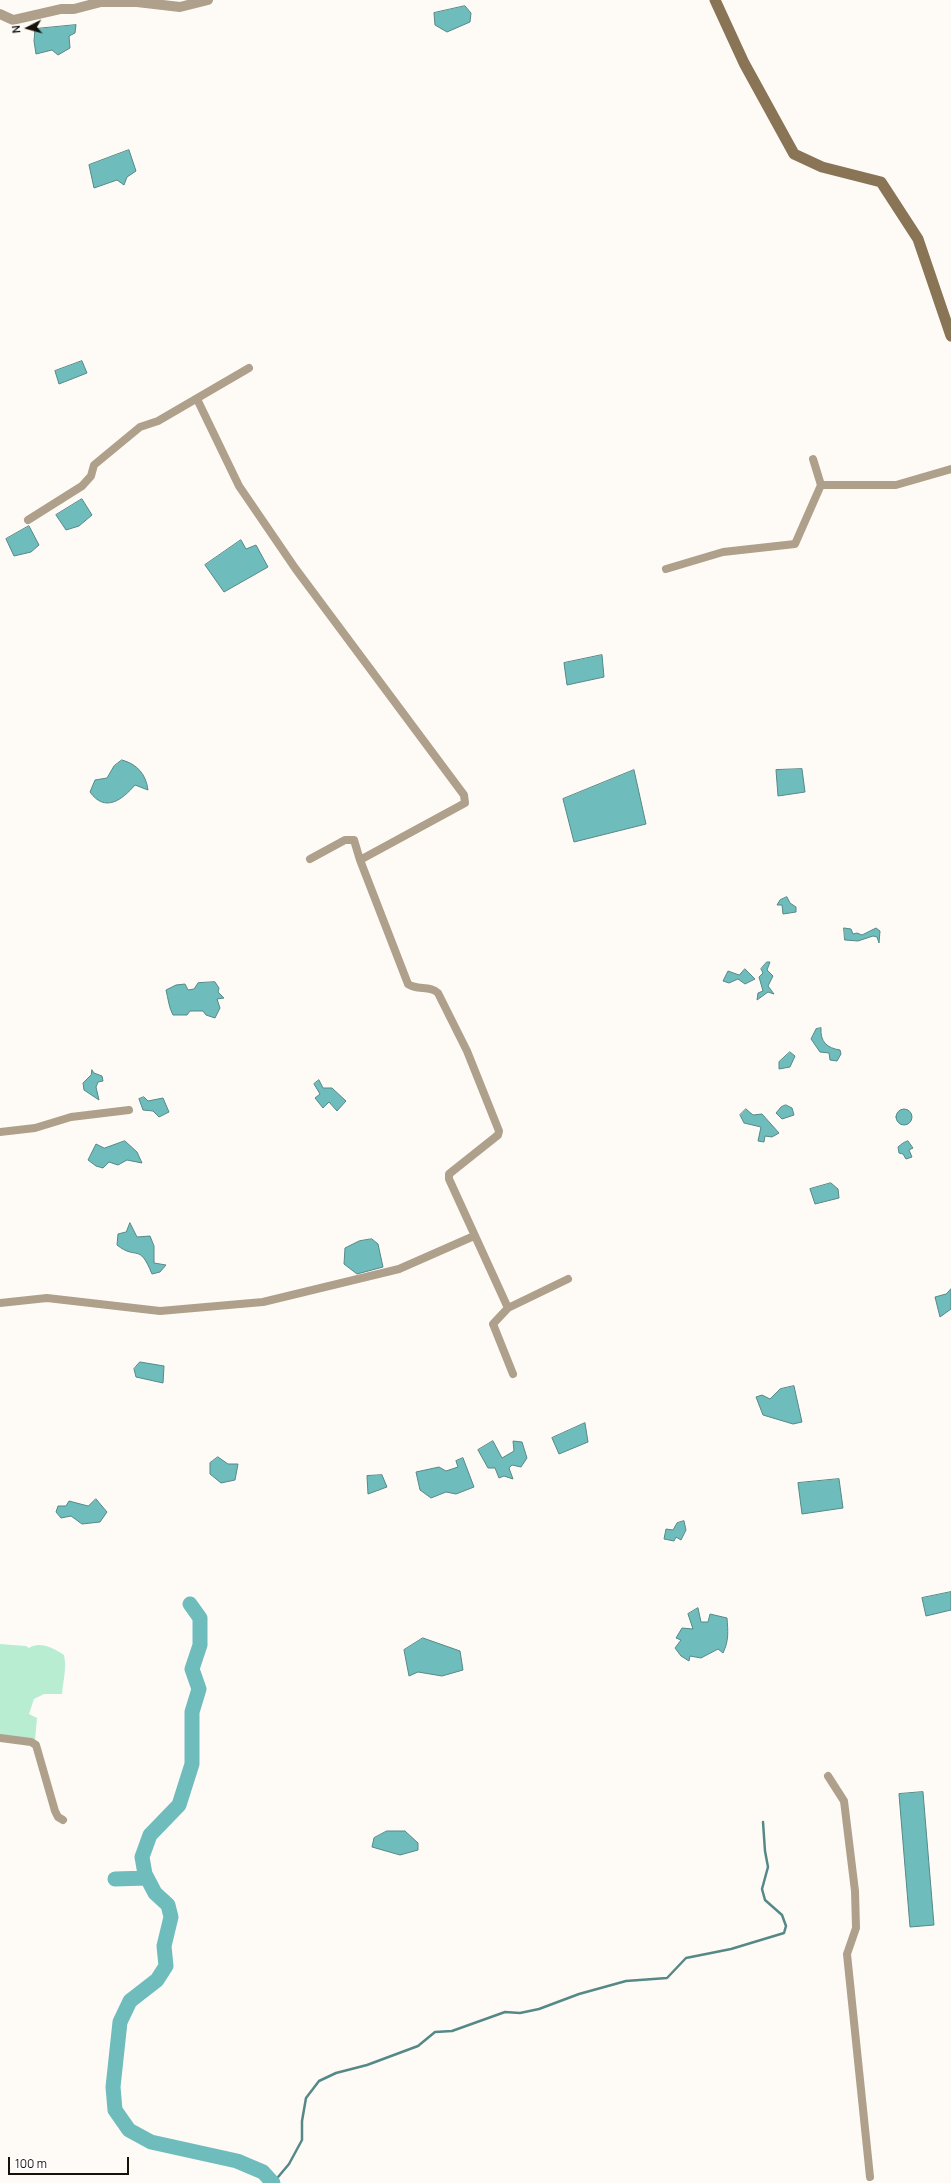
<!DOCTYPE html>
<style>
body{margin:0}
#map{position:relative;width:951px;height:2183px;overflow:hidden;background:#fefbf6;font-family:Manrope,sans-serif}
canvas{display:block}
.north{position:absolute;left:8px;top:8px;width:40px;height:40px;-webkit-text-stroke:3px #fff;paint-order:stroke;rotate:264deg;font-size:11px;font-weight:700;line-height:16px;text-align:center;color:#171209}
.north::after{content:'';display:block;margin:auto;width:14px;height:18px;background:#171209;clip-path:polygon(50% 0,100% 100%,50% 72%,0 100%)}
.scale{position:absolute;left:8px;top:2157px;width:121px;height:18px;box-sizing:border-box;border:2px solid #171209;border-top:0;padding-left:5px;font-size:12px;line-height:14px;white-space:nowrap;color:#171209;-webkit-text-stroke:3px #fff;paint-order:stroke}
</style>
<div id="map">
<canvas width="951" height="2183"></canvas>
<div class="north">N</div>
<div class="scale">100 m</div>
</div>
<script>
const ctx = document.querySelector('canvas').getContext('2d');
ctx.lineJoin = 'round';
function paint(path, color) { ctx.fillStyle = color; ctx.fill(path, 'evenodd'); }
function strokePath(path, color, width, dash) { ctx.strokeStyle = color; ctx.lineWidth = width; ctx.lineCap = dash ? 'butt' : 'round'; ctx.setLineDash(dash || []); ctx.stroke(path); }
paint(new Path2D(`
 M 0,1644 L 26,1646 L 29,1648 C 40,1641 53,1648 64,1655 C 67,1668 63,1681 62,1694 L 44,1694 L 34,1699 L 29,1714 L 37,1718 L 35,1740 L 0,1736 Z`), '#b9edd2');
const water = new Path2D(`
 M 465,6 L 471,13 L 470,22 L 447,32 L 435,25 L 434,13 Z
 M 76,25 L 75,33 L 69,36 L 70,48 L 58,55 L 52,50 L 36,54 L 34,41 L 35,29 Z
 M 129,150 L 136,171 L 127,177 L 124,185 L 117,180 L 94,188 L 89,165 Z
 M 82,361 L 87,373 L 59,384 L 55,371 Z
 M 82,499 L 92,515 L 79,526 L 66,530 L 56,515 Z
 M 29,526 L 39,545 L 31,552 L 14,556 L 6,539 Z
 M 241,540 L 246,549 L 256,545 L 268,567 L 224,592 L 205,565 Z
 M 602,655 L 604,677 L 567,685 L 564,663 Z
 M 122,760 C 137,764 146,774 148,790 L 135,785 C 122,800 105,813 90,792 L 95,780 L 107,778 L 114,766 Z
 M 802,769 L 805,792 L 778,796 L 776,770 Z
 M 634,770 L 646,824 L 574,842 L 563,799 Z
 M 787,897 L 790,903 L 796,907 L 796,912 L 783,914 L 782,905 L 777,905 L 780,900 Z
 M 844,928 L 851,929 L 853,934 L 857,933 L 862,935 L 876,928 L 880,931 L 879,943 L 877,937 L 873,936 L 858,941 L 845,940 Z
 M 767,962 L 770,962 L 767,970 L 773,976 L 768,986 L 774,994 L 768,992 L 757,1000 L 758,993 L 763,991 L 759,977 L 763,973 L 761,969 Z
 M 745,969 L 755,979 L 745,984 L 738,979 L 729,983 L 723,981 L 728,971 L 739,975 Z
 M 215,982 L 219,988 L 218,992 L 224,998 L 217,999 L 220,1008 L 215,1018 L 206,1015 L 203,1011 L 190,1011 L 187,1015 L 173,1015 C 169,1008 168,998 166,990 L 176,985 L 185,984 L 188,990 L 194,989 L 198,983 Z
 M 821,1028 C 820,1042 827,1048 840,1050 L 841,1054 L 837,1061 L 830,1060 L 829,1053 L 820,1052 L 811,1039 L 816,1029 Z
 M 790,1052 L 795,1056 L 790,1067 L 779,1069 L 779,1062 Z
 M 92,1070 L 94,1073 L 102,1076 L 103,1081 L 98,1082 L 96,1087 L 99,1100 L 84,1090 L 83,1083 L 91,1075 Z
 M 319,1080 L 323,1088 L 332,1088 L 346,1101 L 337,1111 L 329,1102 L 323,1108 L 315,1098 L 320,1094 L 314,1084 Z
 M 144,1097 L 148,1101 L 163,1098 L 169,1112 L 159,1117 L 153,1111 L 143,1110 L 139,1099 Z
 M 786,1105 L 792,1108 L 794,1115 L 782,1119 L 776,1113 L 781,1107 Z
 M896 1117a8 8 0 1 1 16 0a8 8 0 1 1-16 0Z
 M 746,1109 L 753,1115 L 762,1114 L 779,1133 L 772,1137 L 765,1136 L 764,1142 L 758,1141 L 761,1127 L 744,1123 L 740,1115 Z
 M 125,1141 L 137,1152 L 142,1163 L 127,1160 L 118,1165 L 109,1162 L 103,1168 L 96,1166 L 88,1160 L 96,1144 L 104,1148 Z
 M 908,1141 L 913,1148 L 909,1150 L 912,1157 L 906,1159 L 903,1154 L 899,1153 L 898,1147 L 903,1143 Z
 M 831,1183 L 838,1189 L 839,1198 L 815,1204 L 810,1189 Z
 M 130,1223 L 137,1237 L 150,1236 L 154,1246 L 154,1263 L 166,1265 L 160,1272 L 152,1274 C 139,1242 137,1261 117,1245 L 118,1234 L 126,1232 Z
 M 372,1239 L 378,1244 L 383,1267 L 357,1274 L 344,1264 L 345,1248 L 359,1241 Z
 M 951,1289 L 951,1309 L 940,1317 L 935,1297 L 946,1294 Z
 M 140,1362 L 164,1366 L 163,1383 L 136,1377 L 134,1369 Z
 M 794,1386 L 802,1422 L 793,1424 L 763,1415 L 756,1397 L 762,1395 L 770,1399 L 780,1389 Z
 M 585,1423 L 588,1442 L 559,1454 L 552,1438 Z
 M 493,1441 L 502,1458 L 514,1451 L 513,1441 L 522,1442 L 527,1458 L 521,1467 L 512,1465 L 509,1468 L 513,1479 L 504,1476 L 499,1478 L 495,1468 L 488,1468 L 478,1450 Z
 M 218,1457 L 228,1464 L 238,1464 L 235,1480 L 221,1483 L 210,1474 L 210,1463 Z
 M 463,1458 L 474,1487 L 456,1494 L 446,1492 L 431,1498 L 420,1490 L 416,1472 L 439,1467 L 446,1471 L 458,1467 L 456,1461 Z
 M 382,1475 L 387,1487 L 368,1494 L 367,1476 Z
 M 839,1479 L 843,1508 L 802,1514 L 798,1483 Z
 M 96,1499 L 107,1512 L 100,1522 L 82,1524 L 71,1516 L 61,1518 L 56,1512 L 58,1506 L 66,1506 L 69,1501 L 88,1506 Z
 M 684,1521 L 686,1530 L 681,1540 L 676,1537 L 674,1541 L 664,1539 L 666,1529 L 673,1530 L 677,1523 Z
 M 951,1592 L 951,1610 L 926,1616 L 922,1598 Z
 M 698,1608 L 701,1622 L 708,1622 L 710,1614 L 727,1618 C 728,1631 729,1641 723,1653 L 718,1649 L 701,1658 L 690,1656 L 689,1661 L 681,1656 L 675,1648 L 681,1640 L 676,1638 L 682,1628 L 693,1629 L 688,1614 Z
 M 423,1638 L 460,1651 L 463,1670 L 442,1676 L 418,1672 L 409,1676 L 404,1650 Z
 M 923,1792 L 934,1925 L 910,1927 L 899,1794 Z
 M 387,1831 L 405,1831 L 418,1843 L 418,1850 L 400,1855 L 372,1847 L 374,1838 Z`);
paint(water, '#6fbcbd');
strokePath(water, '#558987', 1);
strokePath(new Path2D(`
 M 273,2183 L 289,2164 L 302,2140 L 302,2121 L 306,2098 L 319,2081 L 336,2073 L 367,2065 L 418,2046 L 435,2032 L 452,2031 L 505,2012 L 520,2013 L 539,2009 L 579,1994 L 626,1981 L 667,1978 L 686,1958 L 731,1949 L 784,1933 L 786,1926 L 782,1915 L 765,1900 L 762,1889 L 768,1867 L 765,1851 L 763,1822`), '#558987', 2.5);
strokePath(new Path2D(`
 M 190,1604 L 200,1618 L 200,1645 L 192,1669 L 199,1689 L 192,1712 L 192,1764 L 179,1805 L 150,1835 L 142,1857 L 145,1874 L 155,1893 L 168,1905 L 171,1917 L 164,1946 L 166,1966 L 157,1980 L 130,2001 L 120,2022 L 113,2087 L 115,2110 L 129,2130 L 151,2142 L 237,2161 L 263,2172 L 273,2183
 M 115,1879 L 147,1878`), '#6fbcbd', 15);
strokePath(new Path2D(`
 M 197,399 L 239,486 L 295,568 L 464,795 L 465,803 L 360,860 L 408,984 C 417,991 430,985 438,993 L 467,1051 L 499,1131 L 498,1135 L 449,1174 L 449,1179 L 508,1308
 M 813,459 L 821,485
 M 28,520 L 82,486 L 91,476 L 94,465 L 140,427 L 158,421 L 249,368
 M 666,569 L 723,552 L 795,544 L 821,485 L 896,485 L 951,469
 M 310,859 L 345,840 L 354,840 L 360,860
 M 0,1132 L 35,1128 L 71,1117 L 129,1110
 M 0,1303 L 47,1298 L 160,1311 L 263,1302 L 399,1269 L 474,1236
 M 513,1374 L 493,1324 L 508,1308 L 568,1279
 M 0,1738 L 31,1742 L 36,1745 L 55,1811 L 58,1817 L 63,1820
 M 828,1776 L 844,1801 L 855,1891 L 856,1928 L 847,1954 L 870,2177`), '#afa08b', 8);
strokePath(new Path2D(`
 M 0,14 L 13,20 L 61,9 L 74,9 L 101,2 L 137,2 L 180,7 L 208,0`), '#afa08b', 10);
strokePath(new Path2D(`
 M 715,0 L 744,63 L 794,154 L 822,167 L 881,182 L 918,239 L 951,336`), '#897455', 11);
</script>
